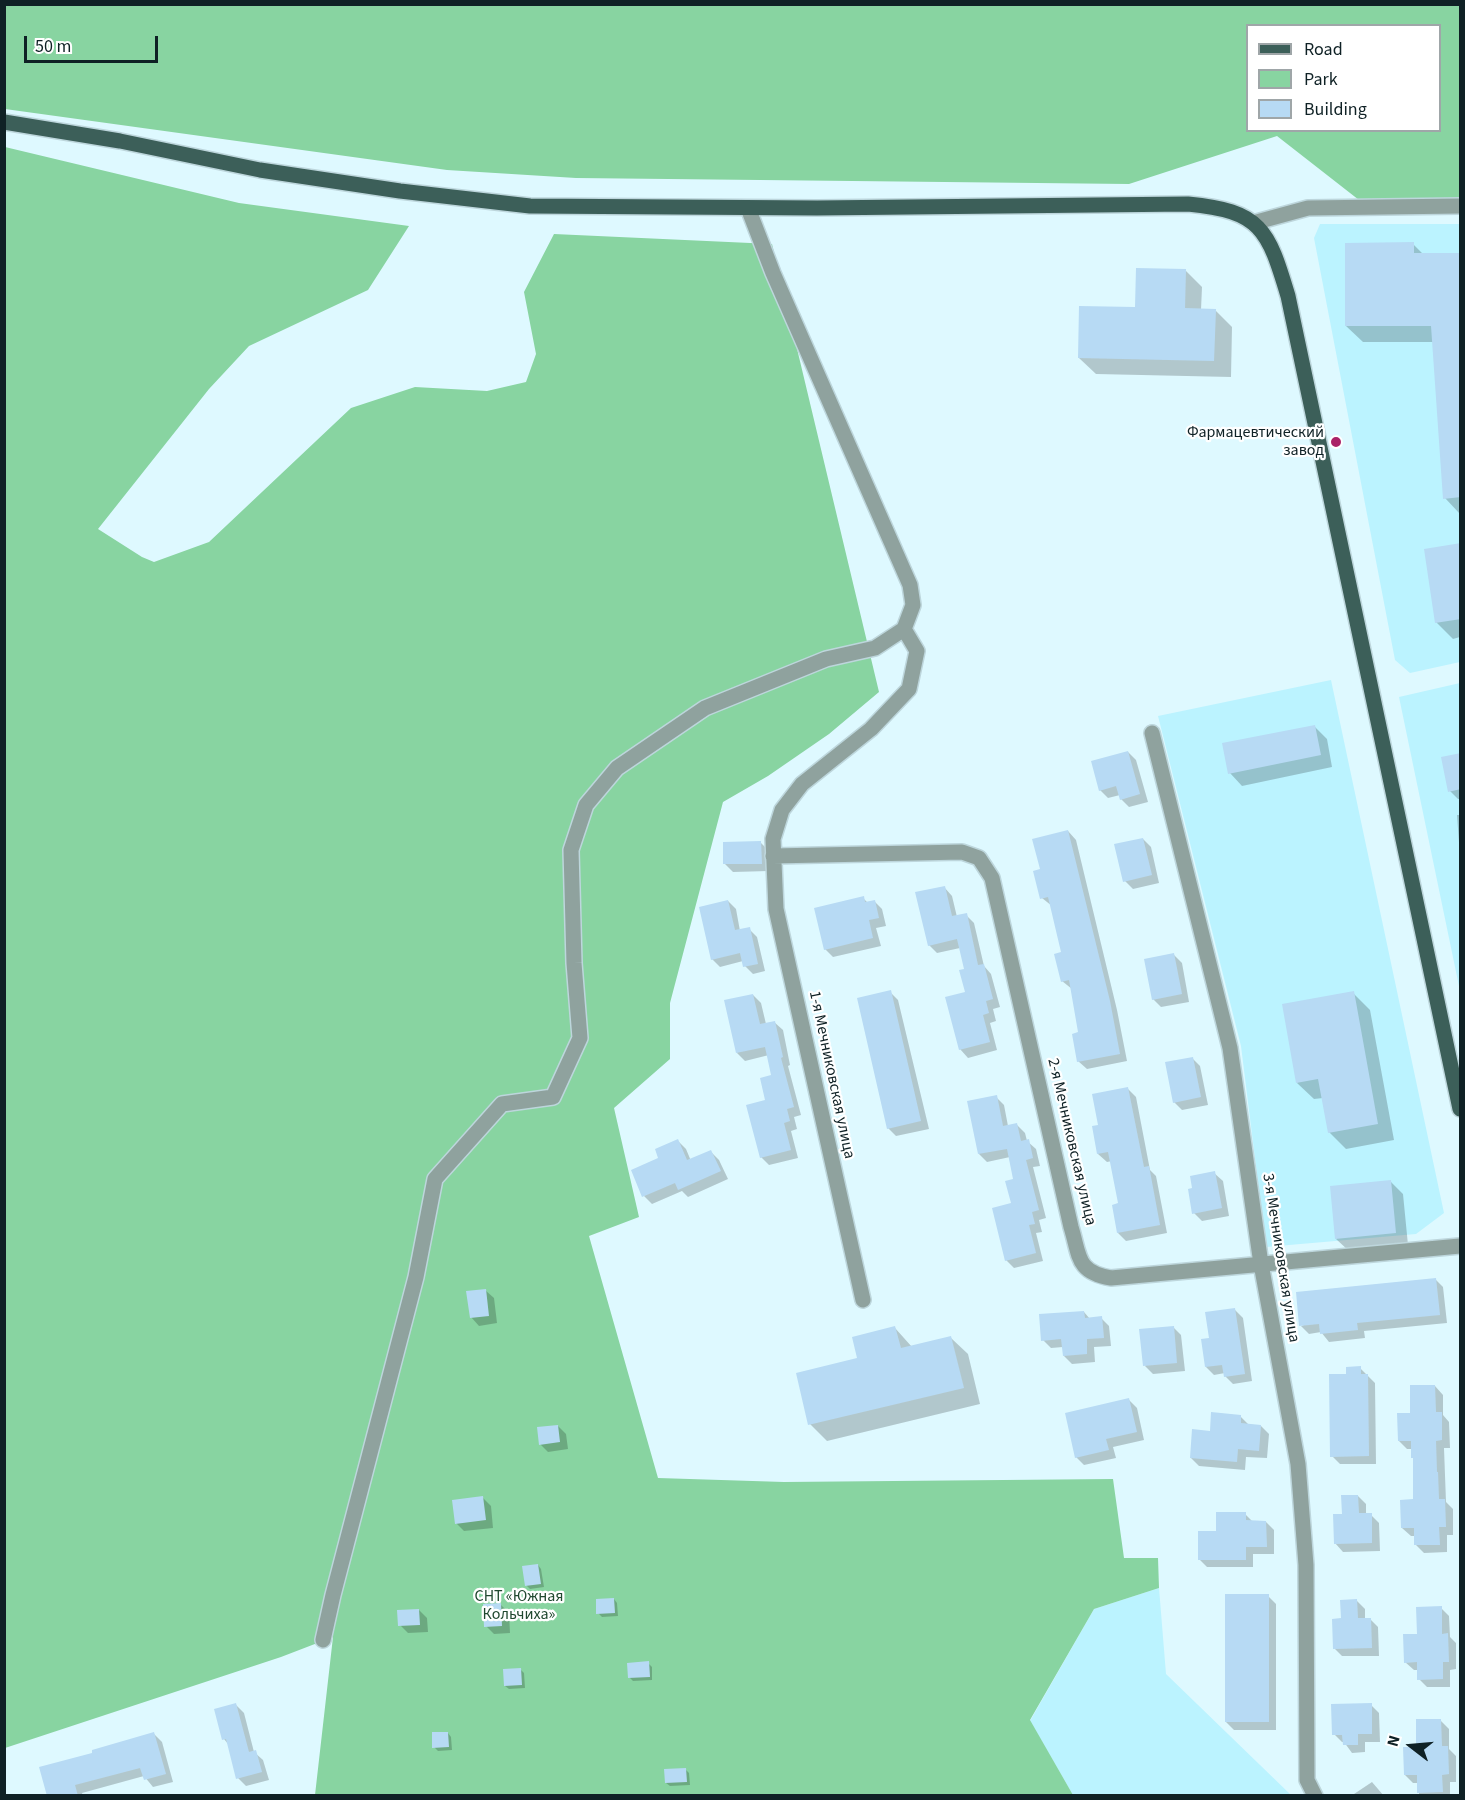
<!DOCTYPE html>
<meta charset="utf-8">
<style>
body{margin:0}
#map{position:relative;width:1465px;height:1800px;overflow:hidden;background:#def9ff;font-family:"Source Sans 3",sans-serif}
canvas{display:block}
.frame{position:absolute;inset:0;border:6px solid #0f2125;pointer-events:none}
.legend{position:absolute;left:1246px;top:24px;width:195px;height:108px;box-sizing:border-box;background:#fff;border:2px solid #9fa6a8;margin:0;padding:8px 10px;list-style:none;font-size:18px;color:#0f2125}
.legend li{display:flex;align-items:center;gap:12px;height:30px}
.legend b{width:30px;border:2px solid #9fa6a8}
.north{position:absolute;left:1381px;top:1716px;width:60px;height:60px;-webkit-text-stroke:4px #fff;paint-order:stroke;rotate:286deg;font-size:16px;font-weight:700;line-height:24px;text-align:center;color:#0f2125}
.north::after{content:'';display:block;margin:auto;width:21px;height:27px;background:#0f2125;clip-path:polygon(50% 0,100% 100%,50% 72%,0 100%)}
.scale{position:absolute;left:24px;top:36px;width:134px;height:27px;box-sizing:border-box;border:3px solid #0f2125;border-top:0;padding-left:8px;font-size:18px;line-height:21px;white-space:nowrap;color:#0f2125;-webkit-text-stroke:4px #fff;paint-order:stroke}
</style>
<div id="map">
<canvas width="1465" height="1800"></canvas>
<div class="frame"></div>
<ul class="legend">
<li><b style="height:8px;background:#3c5f59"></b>Road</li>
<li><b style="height:16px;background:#88d4a1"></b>Park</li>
<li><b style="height:16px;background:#b7daf4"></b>Building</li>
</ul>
<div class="north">N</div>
<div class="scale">50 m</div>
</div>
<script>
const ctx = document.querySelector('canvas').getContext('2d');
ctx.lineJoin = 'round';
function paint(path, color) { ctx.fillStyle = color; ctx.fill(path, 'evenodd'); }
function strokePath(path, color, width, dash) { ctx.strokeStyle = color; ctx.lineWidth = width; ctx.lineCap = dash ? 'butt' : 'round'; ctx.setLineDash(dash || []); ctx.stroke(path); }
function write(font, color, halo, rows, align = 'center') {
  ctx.font = font + ' "Source Sans 3",sans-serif'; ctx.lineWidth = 4.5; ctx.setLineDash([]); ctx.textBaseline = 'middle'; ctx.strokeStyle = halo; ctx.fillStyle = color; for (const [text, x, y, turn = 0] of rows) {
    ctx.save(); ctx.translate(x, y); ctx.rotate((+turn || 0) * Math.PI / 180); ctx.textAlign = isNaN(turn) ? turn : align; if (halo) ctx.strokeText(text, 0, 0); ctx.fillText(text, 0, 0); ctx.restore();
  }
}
paint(new Path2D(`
 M 1320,224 L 1460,224 L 1460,662 L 1410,673 L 1395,660 L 1314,238 Z
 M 1331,680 L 1444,1213 L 1416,1234 L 1266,1247 L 1241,1046 L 1158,716 Z
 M 1460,683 L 1460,991 L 1399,697 Z
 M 1159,1588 L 1166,1674 L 1291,1795 L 1073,1795 L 1030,1721 L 1094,1609 Z`), '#bbf3ff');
paint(new Path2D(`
 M 4,5 L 1460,5 L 1460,199 L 1359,200 L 1277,136 L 1129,184 L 576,178 L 447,170 L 5,109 ZM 1248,26 L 1440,26 L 1440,130 L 1248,130 Z
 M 5,147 L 239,203 L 409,226 L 368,290 L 249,346 L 209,389 L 98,529 L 142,557 L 154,562 L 209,542 L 351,408 L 415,387 L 487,391 L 526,382 L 536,354 L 524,292 L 554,234 L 772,244 L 879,692 L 829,734 L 768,776 L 723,802 L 670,1003 L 670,1059 L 614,1108 L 639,1217 L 589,1236 L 658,1478 L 784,1482 L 1113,1479 L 1124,1558 L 1158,1558 L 1159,1588 L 1094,1609 L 1030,1720 L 1073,1795 L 315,1795 L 333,1637 L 281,1657 L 5,1748 Z`), '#88d4a1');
paint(new Path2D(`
 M 1413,244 L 1424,255 L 1460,255 L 1460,514 L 1445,498 L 1433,342 L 1363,342 L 1346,326 Z
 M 1185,270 L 1202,287 L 1201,310 L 1215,310 L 1232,327 L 1231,377 L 1096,374 L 1079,358 Z
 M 1460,545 L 1460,637 L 1453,639 L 1436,622 Z
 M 1314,726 L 1327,739 L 1332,767 L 1242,786 L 1230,773 Z
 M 1128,752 L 1136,760 L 1148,802 L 1129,807 L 1121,799 L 1120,795 L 1108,798 L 1100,790 Z
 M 1460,755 L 1460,799 L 1458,799 L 1450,791 Z
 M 1457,815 L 1460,815 L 1460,857 L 1460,856 Z
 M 1068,831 L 1076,840 L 1117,1010 L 1127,1061 L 1087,1069 L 1078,1061 L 1080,1033 L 1072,989 L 1062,981 L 1062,953 L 1052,906 L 1042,898 L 1042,870 Z
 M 1143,839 L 1151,847 L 1159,883 L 1133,889 L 1125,881 Z
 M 761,843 L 769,851 L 769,871 L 733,872 L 725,864 Z
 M 944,887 L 952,896 L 957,917 L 966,915 L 974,923 L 984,966 L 991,974 L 1000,1007 L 993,1009 L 996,1021 L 990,1023 L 997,1050 L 968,1058 L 960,1049 L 967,993 L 965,970 L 960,948 L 937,953 L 929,945 Z
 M 863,898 L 868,903 L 874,901 L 882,909 L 886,926 L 876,928 L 881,946 L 833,957 L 825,949 Z
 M 728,901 L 736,909 L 740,931 L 749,929 L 757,937 L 765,971 L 753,974 L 745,966 L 743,961 L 720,967 L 712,959 Z
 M 1174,955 L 1182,963 L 1189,1002 L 1161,1007 L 1153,999 Z
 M 890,992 L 898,1000 L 929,1129 L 896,1136 L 888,1128 Z
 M 1353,993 L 1370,1010 L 1394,1140 L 1346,1149 L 1329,1132 L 1323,1098 L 1314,1099 L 1297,1083 Z
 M 753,995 L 761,1003 L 766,1024 L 774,1022 L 783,1030 L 790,1065 L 788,1066 L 801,1115 L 794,1117 L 797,1129 L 791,1131 L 798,1158 L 769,1165 L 761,1157 L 767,1101 L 773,1076 L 769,1055 L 745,1061 L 737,1053 Z
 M 1192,1058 L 1200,1066 L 1208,1105 L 1182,1110 L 1174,1102 Z
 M 1128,1089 L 1136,1097 L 1150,1170 L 1156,1176 L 1167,1233 L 1126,1241 L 1118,1233 L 1120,1205 L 1112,1161 L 1107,1162 L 1098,1154 L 1100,1126 Z
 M 996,1097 L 1004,1105 L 1008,1126 L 1017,1125 L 1025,1133 L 1027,1141 L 1036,1149 L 1040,1166 L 1033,1167 L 1046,1218 L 1039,1220 L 1042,1232 L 1036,1233 L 1043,1261 L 1014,1268 L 1006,1260 L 1015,1180 L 1010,1157 L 987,1162 L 979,1154 Z
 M 678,1141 L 686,1149 L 691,1161 L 711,1152 L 719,1160 L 728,1179 L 688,1197 L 682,1191 L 652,1204 L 644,1196 L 633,1171 L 660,1159 Z
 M 1214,1173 L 1223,1181 L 1229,1216 L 1202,1221 L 1194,1213 Z
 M 1391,1182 L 1403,1194 L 1408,1245 L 1349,1251 L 1336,1239 Z
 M 1435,1279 L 1443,1287 L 1447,1323 L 1364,1331 L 1365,1338 L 1329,1342 L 1321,1332 L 1309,1334 L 1301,1326 Z
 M 485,1290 L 494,1298 L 497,1323 L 479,1326 L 471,1317 Z
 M 1235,1310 L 1243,1318 L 1252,1381 L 1233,1384 L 1225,1376 L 1225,1373 L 1214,1375 L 1206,1367 L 1210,1339 Z
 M 1084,1312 L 1090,1319 L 1101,1318 L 1109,1326 L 1111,1346 L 1094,1347 L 1095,1362 L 1072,1364 L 1064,1356 L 1063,1347 L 1051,1348 L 1043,1340 Z
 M 1173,1327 L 1181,1335 L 1185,1371 L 1153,1374 L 1145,1366 Z
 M 895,1328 L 912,1347 L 951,1338 L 968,1354 L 980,1404 L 827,1441 L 810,1424 L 859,1360 Z
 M 1360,1368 L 1375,1383 L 1376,1464 L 1340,1464 L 1332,1456 L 1348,1375 Z
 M 1435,1386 L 1443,1395 L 1443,1415 L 1449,1422 L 1450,1448 L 1444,1448 L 1446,1502 L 1453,1509 L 1453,1535 L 1447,1535 L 1447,1552 L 1424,1553 L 1416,1545 L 1416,1536 L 1411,1536 L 1402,1528 L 1415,1501 L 1413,1449 L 1407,1449 L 1399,1441 L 1412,1414 Z
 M 1129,1400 L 1137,1408 L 1144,1440 L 1113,1447 L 1116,1458 L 1084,1465 L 1076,1457 Z
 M 1240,1416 L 1249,1425 L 1261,1426 L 1269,1434 L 1267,1458 L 1246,1457 L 1245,1470 L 1199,1466 L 1191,1458 L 1211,1432 Z
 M 558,1426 L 566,1434 L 568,1449 L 548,1452 L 540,1444 Z
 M 1358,1496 L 1366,1504 L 1366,1515 L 1371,1515 L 1379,1523 L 1380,1551 L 1343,1552 L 1335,1543 L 1343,1515 Z
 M 483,1498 L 491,1506 L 493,1528 L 464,1531 L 456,1523 Z
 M 1245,1514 L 1253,1522 L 1266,1522 L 1274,1530 L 1274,1554 L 1253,1554 L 1253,1567 L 1207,1567 L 1199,1559 L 1217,1532 Z
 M 538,1565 L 541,1569 L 544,1587 L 530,1589 L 526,1585 Z
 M 1268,1596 L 1276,1604 L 1276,1730 L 1234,1730 L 1226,1722 Z
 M 614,1599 L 617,1603 L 618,1616 L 602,1617 L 598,1613 Z
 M 1357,1601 L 1365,1609 L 1365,1619 L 1370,1619 L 1378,1627 L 1379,1656 L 1342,1656 L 1334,1648 L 1342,1620 Z
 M 501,1605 L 509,1613 L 510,1633 L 494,1634 L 486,1626 Z
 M 1441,1608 L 1449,1616 L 1450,1637 L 1456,1643 L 1456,1669 L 1450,1670 L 1450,1687 L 1427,1687 L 1419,1679 L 1419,1670 L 1414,1670 L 1405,1662 L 1418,1636 Z
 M 419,1610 L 427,1618 L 428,1632 L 408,1633 L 400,1625 Z
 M 648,1663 L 652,1667 L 652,1680 L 633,1681 L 629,1677 Z
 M 520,1669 L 524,1673 L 525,1688 L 509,1689 L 505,1686 Z
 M 236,1705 L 244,1713 L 254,1752 L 263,1760 L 269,1780 L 246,1786 L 238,1778 L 228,1744 L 224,1739 Z
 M 1371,1705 L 1379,1713 L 1380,1742 L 1365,1742 L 1365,1752 L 1352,1753 L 1344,1742 L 1342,1742 L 1334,1734 Z
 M 1441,1721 L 1449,1729 L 1449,1749 L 1456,1756 L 1456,1782 L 1450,1782 L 1450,1796 L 1419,1796 L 1419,1783 L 1413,1783 L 1405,1775 L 1418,1748 Z
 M 448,1733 L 451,1737 L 452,1750 L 438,1751 L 434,1747 Z
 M 154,1734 L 162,1742 L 173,1782 L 153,1787 L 144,1776 L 82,1793 L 83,1796 L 48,1796 L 94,1754 Z
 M 685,1769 L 689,1773 L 690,1785 L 670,1786 L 666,1783 Z
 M 1372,1782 L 1384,1796 L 1351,1796 Z`), '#0003');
paint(new Path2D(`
 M 1414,242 L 1414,253 L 1461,253 L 1461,497 L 1443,499 L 1431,326 L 1345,326 L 1345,243 Z
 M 1136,268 L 1186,269 L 1185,308 L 1216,309 L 1214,361 L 1078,358 L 1079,306 L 1135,307 Z
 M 1461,543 L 1461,619 L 1435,623 L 1424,549 Z
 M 1315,725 L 1321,755 L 1228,774 L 1222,743 Z
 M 1128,751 L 1140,794 L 1120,800 L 1116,786 L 1099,791 L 1091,761 Z
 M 1461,753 L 1461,789 L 1448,792 L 1441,757 Z
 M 1068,830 L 1110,1001 L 1120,1054 L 1077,1062 L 1072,1034 L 1078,1032 L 1069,980 L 1061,982 L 1054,954 L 1061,952 L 1048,897 L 1040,899 L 1033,871 L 1040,869 L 1032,839 Z
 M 1143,838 L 1152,875 L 1123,882 L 1114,844 Z
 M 761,841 L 762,864 L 723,864 L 723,842 Z
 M 945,886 L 952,916 L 967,913 L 978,965 L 984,964 L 993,999 L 986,1001 L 989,1013 L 983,1015 L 990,1042 L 959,1050 L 945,997 L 965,992 L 959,970 L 964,969 L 957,939 L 928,946 L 915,892 Z
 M 864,896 L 865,902 L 875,900 L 879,918 L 869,920 L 873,938 L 824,950 L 814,908 Z
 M 728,900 L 735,930 L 750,927 L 758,964 L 743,967 L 740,953 L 711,960 L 699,907 Z
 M 1174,953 L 1182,994 L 1152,1000 L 1144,959 Z
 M 891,990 L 921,1121 L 887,1129 L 857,998 Z
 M 1354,991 L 1378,1124 L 1328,1133 L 1318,1079 L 1296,1083 L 1282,1004 Z
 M 753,994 L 760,1024 L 775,1021 L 783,1057 L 781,1058 L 794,1107 L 787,1109 L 790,1121 L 784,1123 L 791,1150 L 760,1158 L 746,1105 L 765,1100 L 760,1078 L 771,1075 L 765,1047 L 736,1053 L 724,1000 Z
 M 1193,1057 L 1201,1097 L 1173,1103 L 1165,1062 Z
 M 1128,1087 L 1144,1167 L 1149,1166 L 1160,1225 L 1117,1233 L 1112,1205 L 1118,1203 L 1108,1152 L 1097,1154 L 1092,1126 L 1098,1125 L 1092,1094 Z
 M 997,1095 L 1003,1126 L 1017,1123 L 1021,1141 L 1029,1139 L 1033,1158 L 1026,1160 L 1039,1210 L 1032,1212 L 1035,1224 L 1029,1225 L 1036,1253 L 1005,1261 L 992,1208 L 1011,1203 L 1005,1181 L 1013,1179 L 1007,1149 L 978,1154 L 967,1101 Z
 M 678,1139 L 687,1160 L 711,1150 L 721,1171 L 678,1190 L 675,1183 L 642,1197 L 631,1170 L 658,1158 L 655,1149 Z
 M 1215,1171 L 1222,1208 L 1192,1214 L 1188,1189 L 1192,1188 L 1190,1176 Z
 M 1391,1180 L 1396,1233 L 1335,1239 L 1330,1186 Z
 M 1436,1278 L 1440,1315 L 1357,1323 L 1358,1330 L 1320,1334 L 1319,1324 L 1299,1326 L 1296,1292 Z
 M 486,1289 L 489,1316 L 470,1318 L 466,1291 Z
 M 1235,1308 L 1245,1374 L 1224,1377 L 1222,1365 L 1205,1367 L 1201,1339 L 1209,1338 L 1205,1312 Z
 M 1084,1311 L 1085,1318 L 1102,1316 L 1104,1338 L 1087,1339 L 1087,1354 L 1063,1356 L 1061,1339 L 1041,1341 L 1039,1314 Z
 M 895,1326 L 901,1348 L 951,1336 L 964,1388 L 808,1425 L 796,1373 L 857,1358 L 852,1337 Z
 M 1174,1326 L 1177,1363 L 1143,1366 L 1139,1329 Z
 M 1361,1366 L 1361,1374 L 1368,1374 L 1369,1456 L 1330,1457 L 1329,1374 L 1346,1374 L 1346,1367 Z
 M 1410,1385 L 1435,1385 L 1436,1412 L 1442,1412 L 1442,1440 L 1436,1441 L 1437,1472 L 1438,1472 L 1439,1499 L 1445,1499 L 1446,1527 L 1439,1527 L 1440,1545 L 1414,1545 L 1414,1528 L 1401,1528 L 1400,1500 L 1413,1499 L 1413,1458 L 1411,1458 L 1411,1441 L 1398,1441 L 1397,1413 L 1410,1413 Z
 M 1129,1398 L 1137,1432 L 1106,1439 L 1109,1450 L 1075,1458 L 1065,1413 Z
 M 1211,1412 L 1241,1415 L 1241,1423 L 1261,1425 L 1259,1451 L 1238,1449 L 1237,1462 L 1190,1458 L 1192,1429 L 1210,1431 Z
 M 558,1425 L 560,1442 L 539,1445 L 537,1427 Z
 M 1341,1495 L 1358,1495 L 1359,1513 L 1372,1513 L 1372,1543 L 1334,1544 L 1333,1514 L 1342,1514 Z
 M 483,1496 L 486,1520 L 455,1524 L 452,1500 Z
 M 1216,1512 L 1246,1512 L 1246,1520 L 1266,1521 L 1267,1547 L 1246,1547 L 1246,1560 L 1198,1560 L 1198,1531 L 1216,1531 Z
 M 538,1564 L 541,1584 L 525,1586 L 522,1566 Z
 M 1225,1594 L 1269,1594 L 1269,1722 L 1225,1722 Z
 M 614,1598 L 615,1613 L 596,1614 L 596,1599 Z
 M 1357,1599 L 1358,1618 L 1371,1618 L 1372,1648 L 1333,1649 L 1332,1619 L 1341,1618 L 1340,1600 Z
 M 501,1603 L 502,1626 L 484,1627 L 483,1604 Z
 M 1442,1606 L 1442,1634 L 1448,1633 L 1449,1662 L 1443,1662 L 1443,1679 L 1417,1680 L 1417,1662 L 1404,1663 L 1403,1634 L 1417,1634 L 1416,1607 Z
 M 419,1609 L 420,1625 L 398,1626 L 397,1610 Z
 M 649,1661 L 650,1677 L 628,1678 L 627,1663 Z
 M 521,1668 L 522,1685 L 504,1686 L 503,1669 Z
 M 236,1703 L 249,1752 L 256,1750 L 262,1772 L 236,1779 L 226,1739 L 222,1740 L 214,1709 Z
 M 1372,1703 L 1372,1734 L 1358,1734 L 1358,1745 L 1343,1745 L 1342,1735 L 1332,1735 L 1331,1704 Z
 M 1416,1719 L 1441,1719 L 1442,1746 L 1448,1746 L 1449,1774 L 1442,1775 L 1443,1792 L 1417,1793 L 1417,1775 L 1404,1775 L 1403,1747 L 1416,1747 Z
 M 154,1732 L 166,1774 L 144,1780 L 140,1768 L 75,1785 L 78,1796 L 47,1796 L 39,1767 L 92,1753 L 92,1750 Z
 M 432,1732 L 448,1732 L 449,1747 L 432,1748 Z
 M 686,1768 L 687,1782 L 665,1783 L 664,1769 Z`), '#b7daf4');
const minor = new Path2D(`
 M 1253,223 L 1308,208 L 1460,206
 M 1152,733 L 1230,1048 L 1261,1264 L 1298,1464 L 1306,1565 L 1307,1780 L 1315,1796
 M 773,856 L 962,852 L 979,858 L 992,878 L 1071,1227 C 1080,1256 1076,1272 1111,1278 L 1460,1246
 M 863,1300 L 776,909 L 773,839 L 782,810 L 802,784 L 871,729 L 909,689 L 917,651 L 904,629
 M 323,1640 L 333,1595 L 416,1277 L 435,1179 L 502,1104 L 553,1097 L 580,1038 L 574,963 L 571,850 L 586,805 L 617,768 L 705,708 L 826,659 L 875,648 L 904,629 L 913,605 L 910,585 L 773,273 L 748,208`);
const major = new Path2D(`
 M 4,122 L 120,141 L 260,170 L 400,191 L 530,206 L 817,208 L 1188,204 C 1261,211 1268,229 1288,296 L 1460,1109`);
strokePath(minor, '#bdd6dc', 18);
strokePath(major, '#bdd6dc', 18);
strokePath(minor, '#8fa29e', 15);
strokePath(major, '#3c5f59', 15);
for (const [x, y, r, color] of [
 [1336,442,6,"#aa2267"]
]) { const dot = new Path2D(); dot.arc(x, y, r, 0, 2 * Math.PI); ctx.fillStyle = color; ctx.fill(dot); strokePath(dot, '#fff', 2); }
write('16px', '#0f2125', '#fff', [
 ["Фармацевтический",1324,433],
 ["завод",1324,451]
], 'right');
write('16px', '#0f2125', '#fff', [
 ["1-я Мечниковская улица",831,1075,78],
 ["2-я Мечниковская улица",1071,1142,77],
 ["3-я Мечниковская улица",1280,1258,81]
]);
write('16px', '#20482f', '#fff', [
 ["СНТ «Южная",519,1597],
 ["Кольчиха»",519,1615]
]);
</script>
